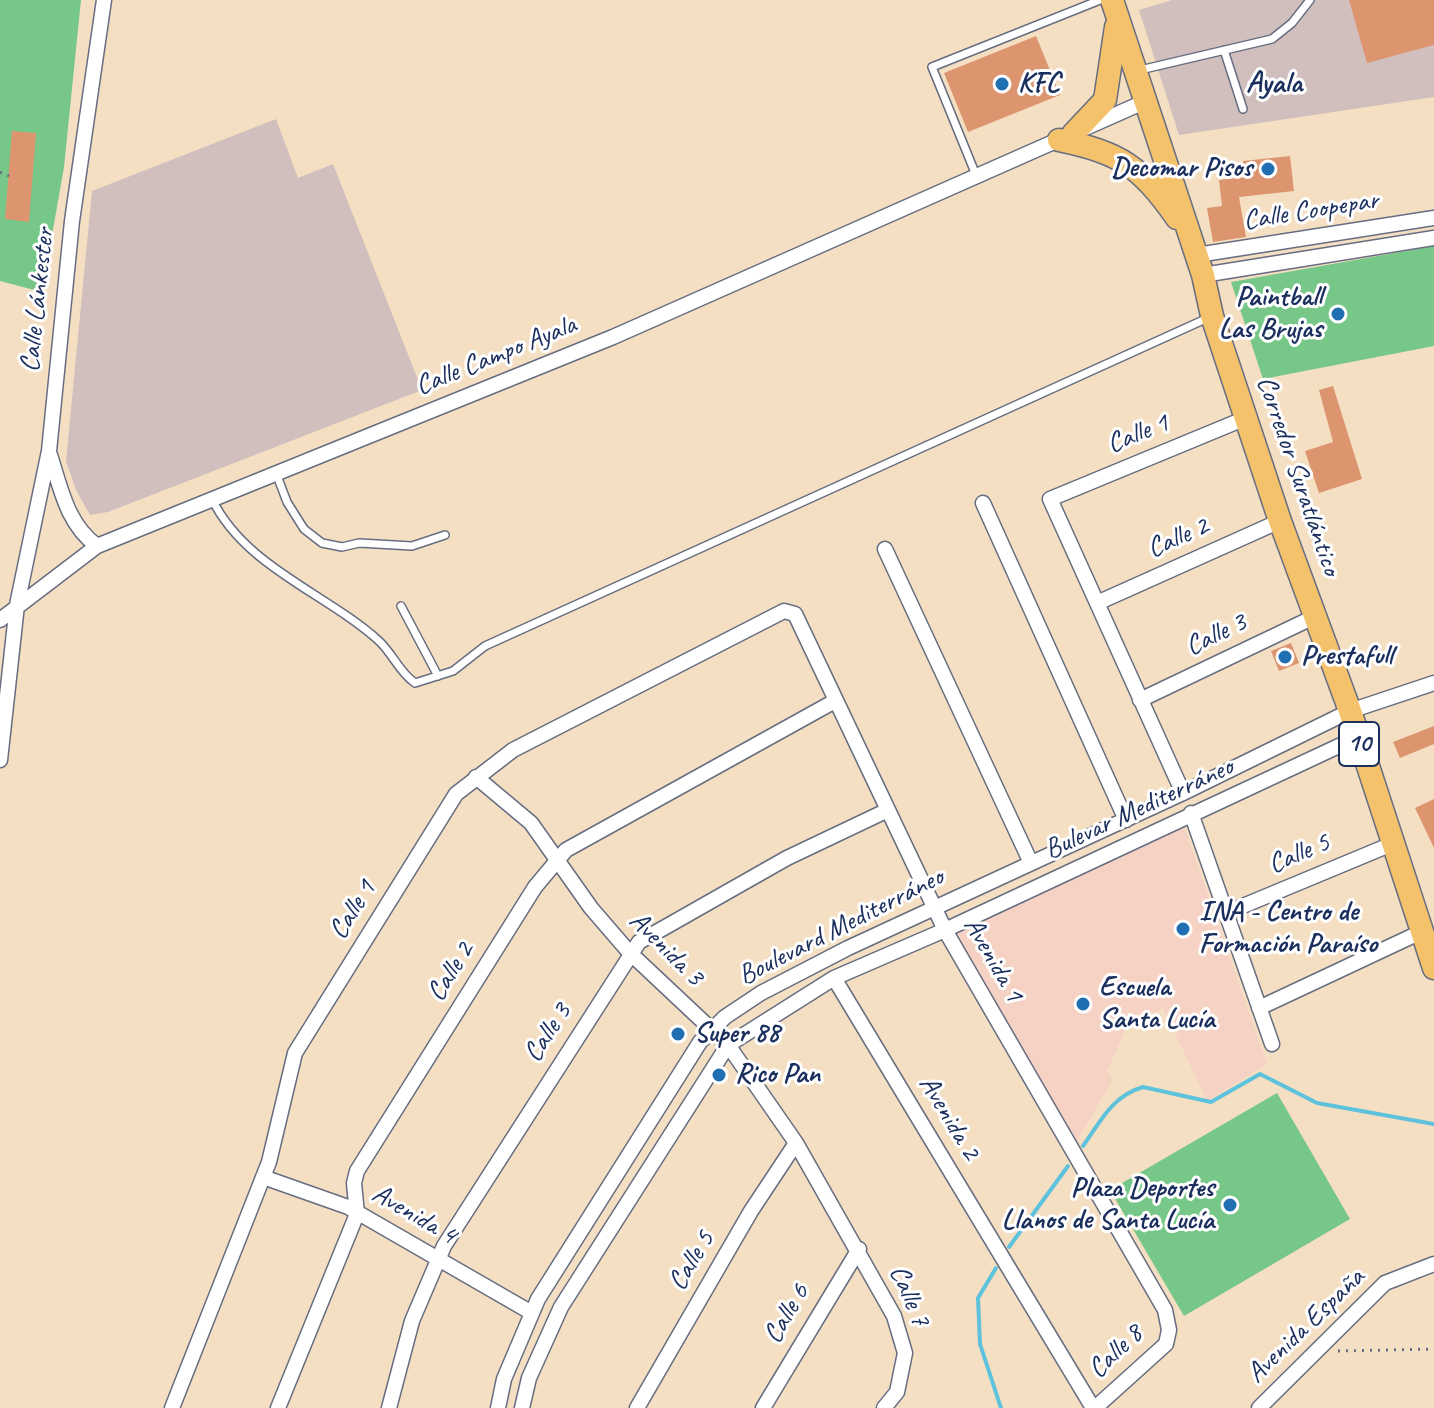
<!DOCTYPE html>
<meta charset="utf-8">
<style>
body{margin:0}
canvas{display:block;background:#f4dfc3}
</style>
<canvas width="1434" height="1408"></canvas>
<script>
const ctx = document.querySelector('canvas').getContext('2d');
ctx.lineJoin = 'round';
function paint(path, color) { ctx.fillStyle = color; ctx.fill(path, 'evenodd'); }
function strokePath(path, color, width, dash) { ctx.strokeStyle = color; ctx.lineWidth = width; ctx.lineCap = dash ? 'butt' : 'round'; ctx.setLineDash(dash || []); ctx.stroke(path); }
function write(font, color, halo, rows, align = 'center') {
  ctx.font = font + ' Caveat,sans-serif'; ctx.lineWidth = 6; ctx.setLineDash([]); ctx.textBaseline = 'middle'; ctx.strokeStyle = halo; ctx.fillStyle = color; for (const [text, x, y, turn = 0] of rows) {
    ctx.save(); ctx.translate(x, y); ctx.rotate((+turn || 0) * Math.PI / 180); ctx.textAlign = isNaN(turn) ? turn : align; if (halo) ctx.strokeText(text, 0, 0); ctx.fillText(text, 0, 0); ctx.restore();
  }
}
paint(new Path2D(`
 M 1184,826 L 1267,1064 L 1207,1101 L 1163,1008 L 1127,1026 L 1107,1071 L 1113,1079 L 1076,1143 L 954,934 Z`), '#f6d2c4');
paint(new Path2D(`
 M 1172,0 L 1434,0 L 1434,97 L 1179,135 L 1139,10 Z
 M 276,119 L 298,178 L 333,164 L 422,390 L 108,512 L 90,515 L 76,490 L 66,461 L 92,191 Z`), '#d1bfbe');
paint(new Path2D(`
 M 0,0 L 81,0 L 64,167 L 42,292 L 0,281 Z
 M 1434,246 L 1434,346 L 1263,379 L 1231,282 Z
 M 1277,1093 L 1350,1219 L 1184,1316 L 1110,1190 Z`), '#76c788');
strokePath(new Path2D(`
 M 1083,1146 C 1101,1121 1112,1096 1143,1087 L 1211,1102 L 1260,1074 L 1317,1103 L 1434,1124
 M 1009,1247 L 1068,1166
 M 996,1268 L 978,1298 L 980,1344 L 1001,1408`), '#5ec2dd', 4);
paint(new Path2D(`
 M 1349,0 L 1434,0 L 1434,45 L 1367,63 Z
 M 1036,36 L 1060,95 L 968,132 L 944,73 Z
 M 12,131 L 36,133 L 29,222 L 5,219 Z
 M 1290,156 L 1294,191 L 1239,197 L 1246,237 L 1213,242 L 1207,208 L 1222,206 L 1219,180 L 1245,177 L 1243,161 Z
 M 1333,386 L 1362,479 L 1319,493 L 1305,451 L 1333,442 L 1319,390 Z
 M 1291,643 L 1299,663 L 1279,671 L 1271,651 Z
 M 1434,726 L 1434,744 L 1400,758 L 1393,742 Z
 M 1434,799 L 1434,848 L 1415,808 Z`), '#dd9570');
const lane = new Path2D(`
 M 1224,50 L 1243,109
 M 1140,70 L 1272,39 L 1292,23 L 1310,0
 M 976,175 L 932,67 L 1100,0
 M 276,473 L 287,502 L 304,529 L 322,543 L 342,547 L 359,543 L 412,546 L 445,535
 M 212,499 C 245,567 326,593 379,641 C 393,654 399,672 415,683 L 453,671 L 485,646 L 1210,317
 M 401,606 L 438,676`);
const street = new Path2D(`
 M 1197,255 L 1434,218
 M 1203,275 L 1434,238
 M 50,455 C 61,489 67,524 97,546
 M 983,503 L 1126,820
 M 885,549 L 1031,863
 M 1097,603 L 1280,521
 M 0,620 L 97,546 L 613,337 L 1144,102
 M 1140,700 L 1314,617
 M 0,760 L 17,605 L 49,451 L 72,221 L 104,0
 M 476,777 L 531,823 L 591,908 L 629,952 L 728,1045 L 796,1143 L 894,1316 L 905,1353 L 897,1392 L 884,1408
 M 1183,793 L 1050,499 L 1246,418
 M 1191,813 L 1272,1044
 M 1226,913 L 1392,844
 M 834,978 L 1093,1408
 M 1259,1008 L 1421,932
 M 263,1177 L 348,1207 L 532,1313
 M 172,1408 L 269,1162 L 295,1053 L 456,794 L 513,750 L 784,611 L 795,614 L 945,930 L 1165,1310 L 1169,1330 L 1166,1344 L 1095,1408
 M 278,1408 L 357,1214 L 354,1183 L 357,1171 L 535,887 L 566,850 L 835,701
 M 389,1408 L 412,1321 L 444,1246 L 639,942 L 787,858 L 888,810
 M 498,1408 L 504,1379 L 538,1299 L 700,1042 L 725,1017 L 761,993 L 848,948 L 1183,793 L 1350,711 L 1434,683
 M 522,1408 L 529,1378 L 561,1307 L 728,1045 L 834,978 L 945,930 L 1356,738
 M 637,1408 L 751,1211 L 796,1143
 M 763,1408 L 859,1249
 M 1259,1408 L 1385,1283 L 1434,1264`);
const primary = new Path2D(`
 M 1112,0 L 1203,275 L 1212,316 L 1280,521 L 1350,711 L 1434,968
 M 1073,134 L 1105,100 L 1116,27
 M 1059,140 C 1121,153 1140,166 1177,218`);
strokePath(lane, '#676d81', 10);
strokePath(street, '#676d81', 17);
strokePath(primary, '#676d81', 25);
strokePath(new Path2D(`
 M 0,172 L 9,176
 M 1338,1351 L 1434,1349`), '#676d81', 3, [2, 6]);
strokePath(lane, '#fff', 7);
strokePath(street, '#fff', 14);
strokePath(primary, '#f4c26a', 22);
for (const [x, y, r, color] of [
 [1002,84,8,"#1f6fb2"],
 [1268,169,8,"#1f6fb2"],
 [1338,314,8,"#1f6fb2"],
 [1285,657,8,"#1f6fb2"],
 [1183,929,8,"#1f6fb2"],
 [1083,1004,8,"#1f6fb2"],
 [678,1034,8,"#1f6fb2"],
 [719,1075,8,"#1f6fb2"],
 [1230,1205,8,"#1f6fb2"]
]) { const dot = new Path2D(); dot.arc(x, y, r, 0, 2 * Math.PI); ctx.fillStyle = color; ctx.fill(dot); strokePath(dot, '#fff', 3); }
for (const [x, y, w] of [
 [1359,744,40]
]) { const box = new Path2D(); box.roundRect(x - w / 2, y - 22, w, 44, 6); ctx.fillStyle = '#fff'; ctx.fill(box); strokePath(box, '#1b2f5e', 2); }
write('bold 26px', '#1b2f5e', null, [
 ["10",1359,744]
]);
write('bold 28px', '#1b2f5e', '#fff', [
 ["KFC",1018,84],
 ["Decomar Pisos",1252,169,"right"],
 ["Paintball",1322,298,"right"],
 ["Las Brujas",1322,330,"right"],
 ["Prestafull",1301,657],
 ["INA - Centro de",1199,913],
 ["Formación Paraíso",1199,945],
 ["Escuela",1099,988],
 ["Santa Lucía",1099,1020],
 ["Super 88",694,1034],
 ["Rico Pan",735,1075],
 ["Plaza Deportes",1214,1189,"right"],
 ["Llanos de Santa Lucía",1214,1221,"right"]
], 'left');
write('28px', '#1b2f5e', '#fff', [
 ["Calle Coopepar",1311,211,-9],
 ["Calle Lánkester",38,300,-84],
 ["Calle Campo Ayala",496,356,-22],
 ["Calle 1",1138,434,-22],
 ["Corredor Suratlántico",1298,476,71],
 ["Calle 2",1178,538,-24],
 ["Calle 3",1216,635,-26],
 ["Bulevar Mediterráneo",1139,809,-25],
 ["Calle 5",1299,854,-23],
 ["Calle 1",353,910,-58],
 ["Boulevard Mediterráneo",841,927,-27],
 ["Avenida 3",666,949,45],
 ["Avenida 1",993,960,60],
 ["Calle 2",451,972,-58],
 ["Calle 3",548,1033,-57],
 ["Avenida 2",949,1118,59],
 ["Avenida 4",414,1215,30],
 ["Calle 5",692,1261,-59],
 ["Calle 7",909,1296,67],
 ["Calle 6",787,1314,-60],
 ["Avenida España",1306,1326,-44],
 ["Calle 8",1116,1352,-44]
]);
write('bold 30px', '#1b2f5e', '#fff', [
 ["Ayala",1274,84]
]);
</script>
